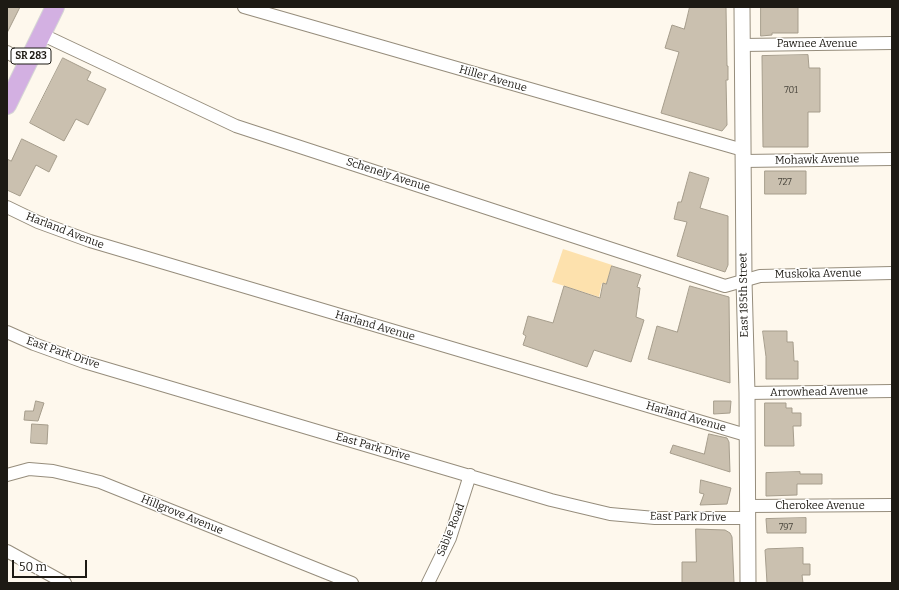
<!DOCTYPE html>
<style>
body{margin:0}
#map{position:relative;width:899px;height:590px;overflow:hidden;background:#fef8ed;font-family:Bitter,serif}
canvas{display:block}
.frame{position:absolute;inset:0;border:8px solid #1d1a14;pointer-events:none}
.scale{position:absolute;left:12px;top:560px;width:75px;height:18px;box-sizing:border-box;border:2px solid #1d1a14;border-top:0;padding-left:5px;font-size:12px;line-height:14px;white-space:nowrap;color:#1d1a14;-webkit-text-stroke:3px #fff;paint-order:stroke}
</style>
<div id="map">
<canvas width="899" height="590"></canvas>
<div class="frame"></div>
<div class="scale">50 m</div>
</div>
<script>
const ctx = document.querySelector('canvas').getContext('2d');
ctx.lineJoin = 'round';
function paint(path, color) { ctx.fillStyle = color; ctx.fill(path, 'evenodd'); }
function strokePath(path, color, width, dash) { ctx.strokeStyle = color; ctx.lineWidth = width; ctx.lineCap = dash ? 'butt' : 'round'; ctx.setLineDash(dash || []); ctx.stroke(path); }
function write(font, color, halo, rows, align = 'center') {
  ctx.font = font + ' Bitter,serif'; ctx.lineWidth = 3; ctx.setLineDash([]); ctx.textBaseline = 'middle'; ctx.strokeStyle = halo; ctx.fillStyle = color; for (const [text, x, y, turn = 0] of rows) {
    ctx.save(); ctx.translate(x, y); ctx.rotate((+turn || 0) * Math.PI / 180); ctx.textAlign = isNaN(turn) ? turn : align; if (halo) ctx.strokeText(text, 0, 0); ctx.fillText(text, 0, 0); ctx.restore();
  }
}
paint(new Path2D(`
 M 563,249 L 612,265 L 606,284 L 602,283 L 599,297 L 552,282 Z`), '#fde1ad');
const building = new Path2D(`
 M 7,7 L 20,7 L 7,33 Z
 M 690,7 L 726,7 L 727,66 L 728,66 L 728,80 L 726,80 L 727,125 L 722,131 L 661,113 L 679,52 L 665,48 L 672,25 L 684,29 Z
 M 761,7 L 798,7 L 798,33 L 772,33 L 772,35 L 761,36 Z
 M 808,55 L 809,68 L 820,68 L 820,112 L 808,112 L 808,147 L 763,147 L 762,56 Z
 M 63,58 L 91,72 L 87,80 L 106,89 L 88,125 L 76,119 L 64,141 L 30,123 Z
 M 22,139 L 57,156 L 49,172 L 36,165 L 20,196 L 7,190 L 7,159 L 11,161 Z
 M 765,171 L 806,171 L 806,194 L 765,194 Z
 M 690,172 L 709,178 L 700,208 L 728,216 L 728,265 L 725,272 L 677,256 L 687,222 L 674,219 L 678,202 L 681,202 Z
 M 612,266 L 641,275 L 637,287 L 640,288 L 636,317 L 644,320 L 631,362 L 594,350 L 587,367 L 523,345 L 526,336 L 523,334 L 528,316 L 553,323 L 564,286 L 600,298 L 603,283 L 606,284 Z
 M 690,286 L 729,297 L 730,383 L 648,359 L 657,326 L 677,332 Z
 M 763,331 L 787,331 L 787,342 L 793,342 L 794,361 L 798,361 L 798,379 L 766,379 L 766,357 Z
 M 36,401 L 44,403 L 38,421 L 24,420 L 25,411 L 33,411 Z
 M 714,401 L 731,401 L 730,413 L 714,414 Z
 M 765,403 L 786,403 L 786,408 L 792,408 L 792,413 L 801,413 L 801,426 L 793,426 L 794,446 L 765,446 Z
 M 32,424 L 48,425 L 47,444 L 31,443 Z
 M 709,434 L 727,438 L 729,442 L 730,472 L 670,453 L 673,445 L 704,454 Z
 M 800,472 L 800,474 L 822,474 L 822,484 L 797,484 L 797,495 L 766,496 L 766,473 Z
 M 701,480 L 731,488 L 727,504 L 700,505 L 704,494 L 700,493 Z
 M 806,518 L 806,533 L 767,533 L 766,519 Z
 M 696,529 L 725,530 L 730,533 L 732,537 L 734,583 L 682,583 L 682,562 L 696,562 Z
 M 803,548 L 803,564 L 810,564 L 810,575 L 802,575 L 803,583 L 767,583 L 765,550 L 767,549 Z`);
paint(building, '#cac0af');
strokePath(building, '#a69d8c', 1);
const minor = new Path2D(`
 M 244,7 L 743,150
 M 41,34 L 236,126 L 725,286 L 760,276 L 892,273
 M 742,45 L 892,43
 M 7,52 L 27,64
 M 743,161 L 892,159
 M 7,207 L 38,222 L 90,241 L 746,435
 M 7,332 L 34,344 L 84,362 L 551,500 L 610,514 L 655,518 L 748,518
 M 747,393 L 892,391
 M 7,475 L 29,469 L 53,471 L 100,482 L 352,583
 M 748,506 L 892,505
 M 7,551 L 65,583
 M 428,583 L 450,538 L 470,475`);
const tertiary = new Path2D(`
 M 742,7 L 744,280 L 747,393 L 748,583`);
const primary = new Path2D(`
 M 7,105 L 55,7`);
strokePath(minor, '#968d7c', 14);
strokePath(tertiary, '#968d7c', 17);
strokePath(primary, '#d6d6d5', 20);
strokePath(minor, '#fff', 12);
strokePath(tertiary, '#fff', 15);
strokePath(primary, '#d3b0e2', 18);
write('9px', '#48443b', null, [
 ["701",791,90],
 ["727",785,182],
 ["797",786,527]
]);
for (const [x, y, w] of [
 [31,56,40]
]) { const box = new Path2D(); box.roundRect(x - w / 2, y - 8, w, 16, 3); ctx.fillStyle = '#fff'; ctx.fill(box); strokePath(box, '#1d1a14', 1); }
write('bold 10px', '#1d1a14', null, [
 ["SR 283",31,56]
]);
write('11px', '#1d1a14', '#fff', [
 ["Pawnee Avenue",817,44],
 ["Hiller Avenue",493,79,16],
 ["Mohawk Avenue",817,160,-1],
 ["Schenely Avenue",388,175,18],
 ["Harland Avenue",65,231,21],
 ["Muskoka Avenue",818,274,-1],
 ["East 185th Street",744,295,-91],
 ["Harland Avenue",375,326,16],
 ["East Park Drive",63,353,19],
 ["Arrowhead Avenue",819,392,-1],
 ["Harland Avenue",686,417,16],
 ["East Park Drive",373,447,16],
 ["Cherokee Avenue",820,506],
 ["Hillgrove Avenue",182,515,22],
 ["East Park Drive",688,517,1],
 ["Sable Road",451,530,-68]
]);
</script>
